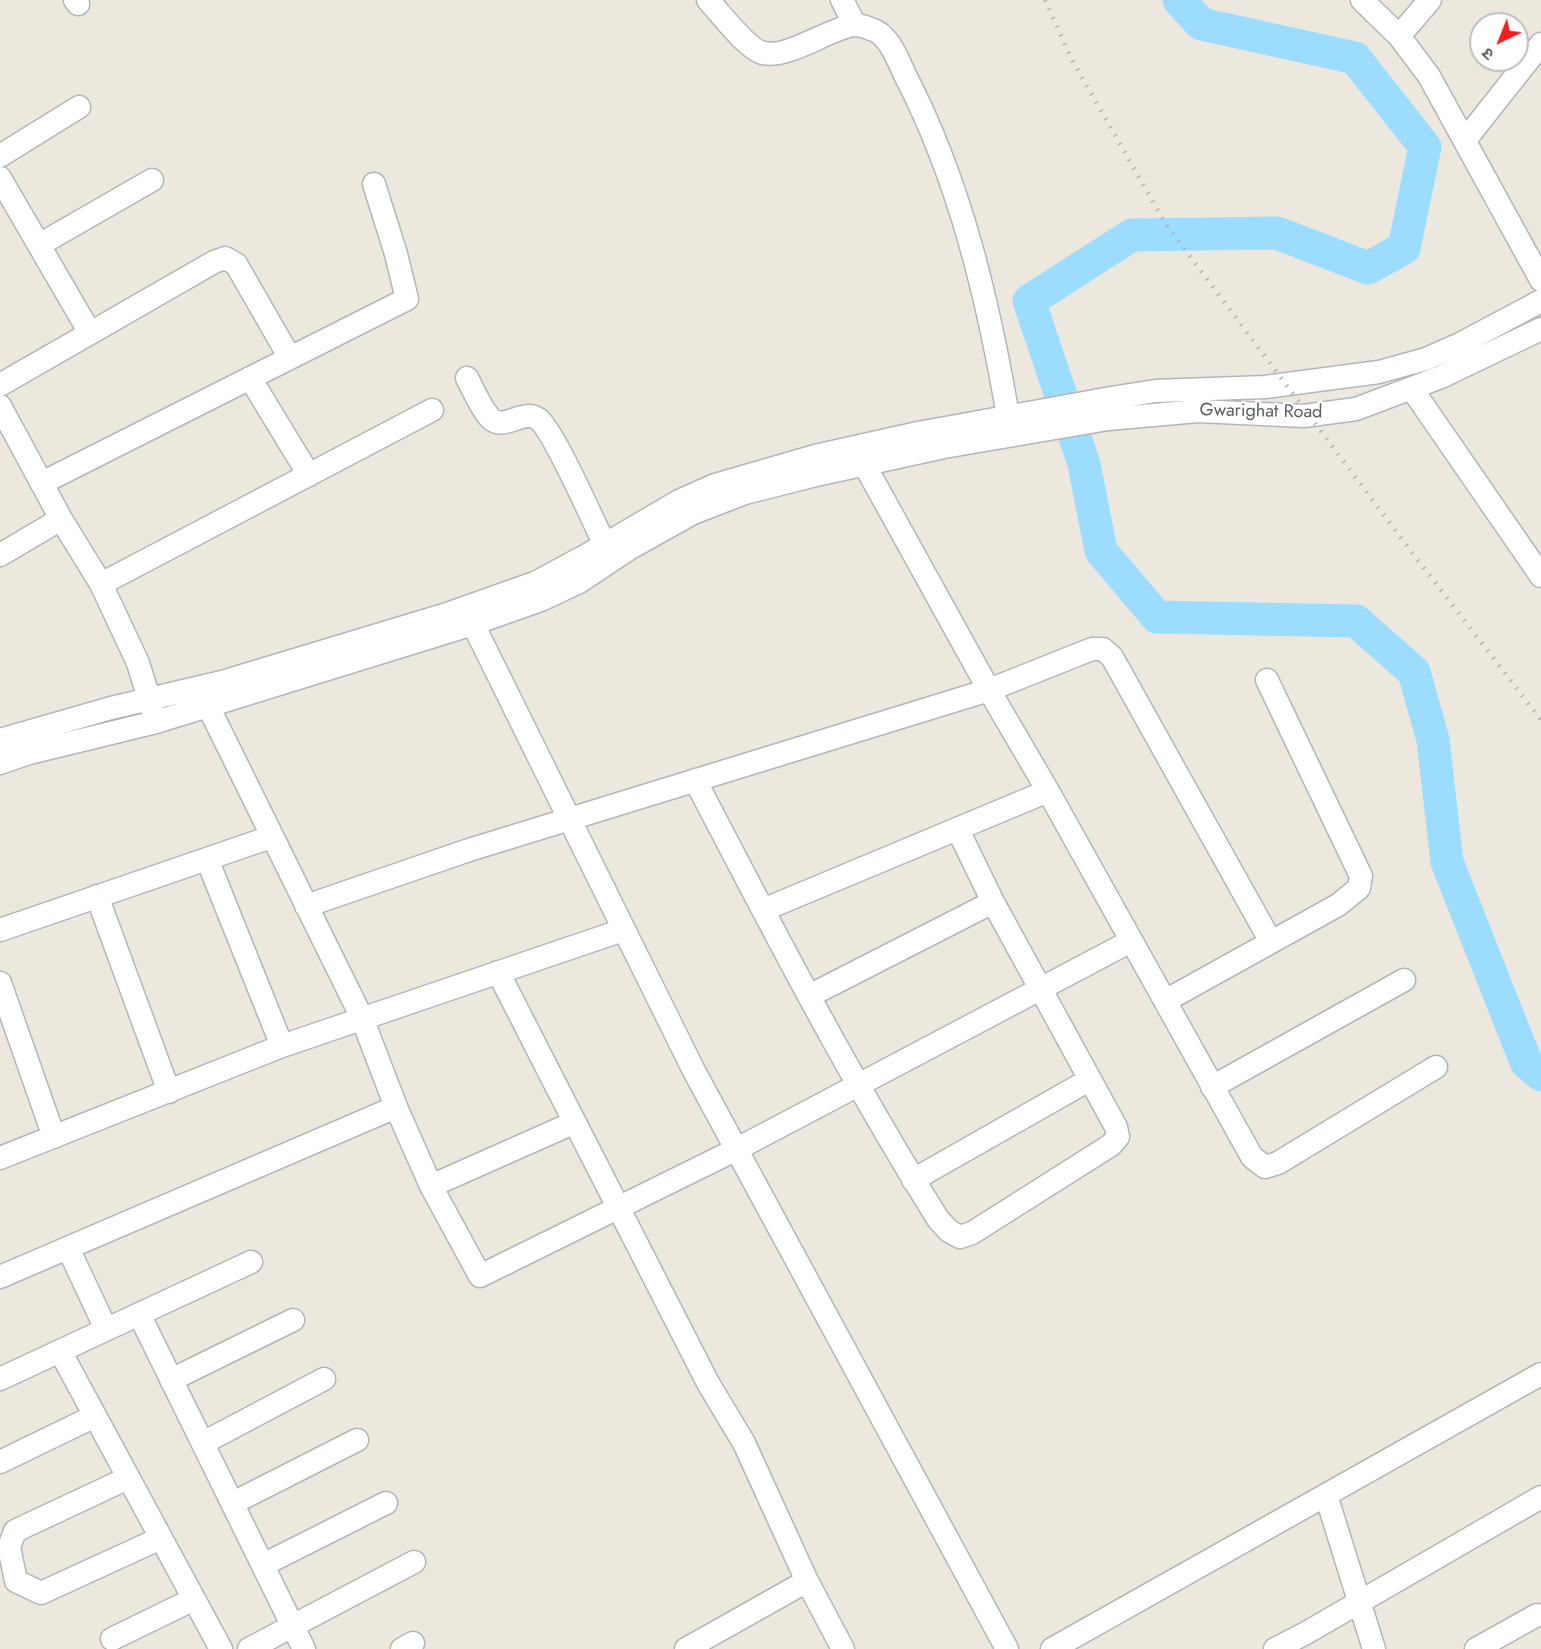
<!DOCTYPE html>
<meta charset="utf-8">
<style>
body{margin:0}
#map{position:relative;width:1541px;height:1649px;overflow:hidden;background:#ece8de;font-family:Jost,"Noto Sans Devanagari",sans-serif}
canvas{display:block}
.north{position:absolute;left:1469px;top:12px;width:60px;height:60px;box-sizing:border-box;background:#fff;border:2px solid #bcbec0;border-radius:50%;rotate:223deg;font-size:16px;font-weight:700;line-height:24px;text-align:center;color:#585d61}
.north::after{content:'';display:block;margin:auto;width:21px;height:27px;background:#f41c1f;clip-path:polygon(50% 0,100% 100%,50% 72%,0 100%)}
</style>
<div id="map">
<canvas width="1541" height="1649"></canvas>
<div class="north">उ</div>
</div>
<script>
const ctx = document.querySelector('canvas').getContext('2d');
ctx.lineJoin = 'round';
function strokePath(path, color, width, dash) { ctx.strokeStyle = color; ctx.lineWidth = width; ctx.lineCap = dash ? 'butt' : 'round'; ctx.setLineDash(dash || []); ctx.stroke(path); }
function write(font, color, halo, rows, align = 'center') {
  ctx.font = font + ' Jost,sans-serif'; ctx.lineWidth = 5; ctx.setLineDash([]); ctx.textBaseline = 'middle'; ctx.strokeStyle = halo; ctx.fillStyle = color; for (const [text, x, y, turn = 0] of rows) {
    ctx.save(); ctx.translate(x, y); ctx.rotate((+turn || 0) * Math.PI / 180); ctx.textAlign = isNaN(turn) ? turn : align; if (halo) ctx.strokeText(text, 0, 0); ctx.fillText(text, 0, 0); ctx.restore();
  }
}
strokePath(new Path2D(`
 M 1179,0 L 1201,24 L 1355,58 L 1425,147 L 1404,248 L 1368,268 L 1277,233 L 1132,235 L 1029,301 L 1084,464 L 1101,551 L 1157,617 L 1356,621 L 1414,672 L 1433,740 L 1447,862 L 1526,1062 L 1541,1075`), '#9cddff', 33);
const minor = new Path2D(`
 M 75,0 L 78,4
 M 708,0 C 720,13 747,49 763,53 C 788,59 828,29 854,25 C 859,25 866,27 871,29 C 889,34 898,60 905,75 C 960,181 988,299 1008,416
 M 842,0 L 855,25
 M 1362,0 L 1399,36 L 1429,76 L 1541,280
 M 1399,36 L 1430,0
 M 1466,139 L 1541,44
 M 0,156 L 79,107
 M 0,178 L 90,333
 M 39,245 L 152,180
 M 250,378 L 309,475
 M 467,378 C 474,391 480,407 490,418 C 504,432 523,408 538,419 C 553,429 594,523 605,545
 M 0,385 L 214,262 L 225,258 L 236,264 L 290,358
 M 1412,389 L 1541,576
 M 0,406 L 61,519 L 101,584 L 138,663 L 154,715
 M 864,464 L 989,690 L 1048,791 L 1252,1157 L 1265,1167 L 1278,1163 L 1436,1067
 M 42,483 L 407,299 L 396,254 L 374,184
 M 0,555 L 61,519
 M 101,584 L 432,410
 M 473,624 L 694,1071 L 1007,1649
 M 208,706 L 362,1018 L 396,1107 L 431,1186 L 480,1276 L 737,1149 L 1131,941
 M 0,740 L 111,708 L 222,682 L 447,614 L 537,582 L 587,555 L 679,501 L 715,485 L 815,456 L 918,433 L 1111,398 L 1155,391 L 1265,387 L 1379,372 L 1426,359 L 1460,344 L 1541,301
 M 0,763 L 29,753 L 156,722 L 208,706 L 473,624 L 541,600 L 579,582 L 627,550 L 693,513 L 745,493 L 816,475 L 944,447 L 1108,419 L 1198,411 L 1304,416 L 1356,409 L 1441,377 L 1541,329
 M 695,780 C 772,928 849,1077 938,1219 L 949,1231 L 960,1237 L 972,1233 L 1111,1145 L 1118,1137 L 1116,1127 L 993,902 L 958,830
 M 207,859 L 282,1046
 M 97,896 L 169,1092
 M 306,906 L 469,850 L 989,690 L 1092,649 L 1103,649 L 1112,657 L 1271,942
 M 763,910 L 1048,791
 M 0,930 L 271,837
 M 498,972 L 708,1383 L 744,1443 L 807,1581 L 843,1649
 M 0,983 L 54,1137
 M 809,996 L 993,902
 M 1165,1001 L 1338,905 L 1359,888 L 1361,876 L 1267,680
 M 1212,1087 L 1404,980
 M 0,1158 L 282,1046 L 623,930
 M 913,1180 L 1089,1080
 M 431,1186 L 573,1123
 M 68,1248 L 106,1329
 M 0,1277 L 396,1107
 M 139,1314 L 304,1649
 M 60,1351 L 221,1649
 M 0,1379 L 251,1262
 M 171,1380 L 293,1320
 M 203,1443 L 324,1379
 M 0,1462 L 95,1416
 M 128,1478 L 15,1531 L 9,1547 L 16,1581 L 41,1593 L 161,1538
 M 1326,1495 L 1374,1649
 M 233,1503 L 357,1440
 M 263,1565 L 386,1503
 M 112,1639 L 194,1599
 M 249,1649 L 414,1562
 M 402,1649 L 413,1643
 M 686,1649 L 807,1581
 M 1052,1649 L 1541,1374
 M 1275,1649 L 1306,1633 L 1541,1497
 M 1476,1649 L 1537,1615`);
strokePath(minor, '#b2b6bb', 25);
strokePath(minor, '#fff', 22);
strokePath(new Path2D(`
 M 1045,0 L 1071,58 L 1165,223 L 1407,546 L 1541,720`), '#b1b2b2', 4.5, [1.5, 8]);
write('18px', '#585d61', '#fff', [
 ["Gwarighat Road",1261,412,1]
]);
</script>
